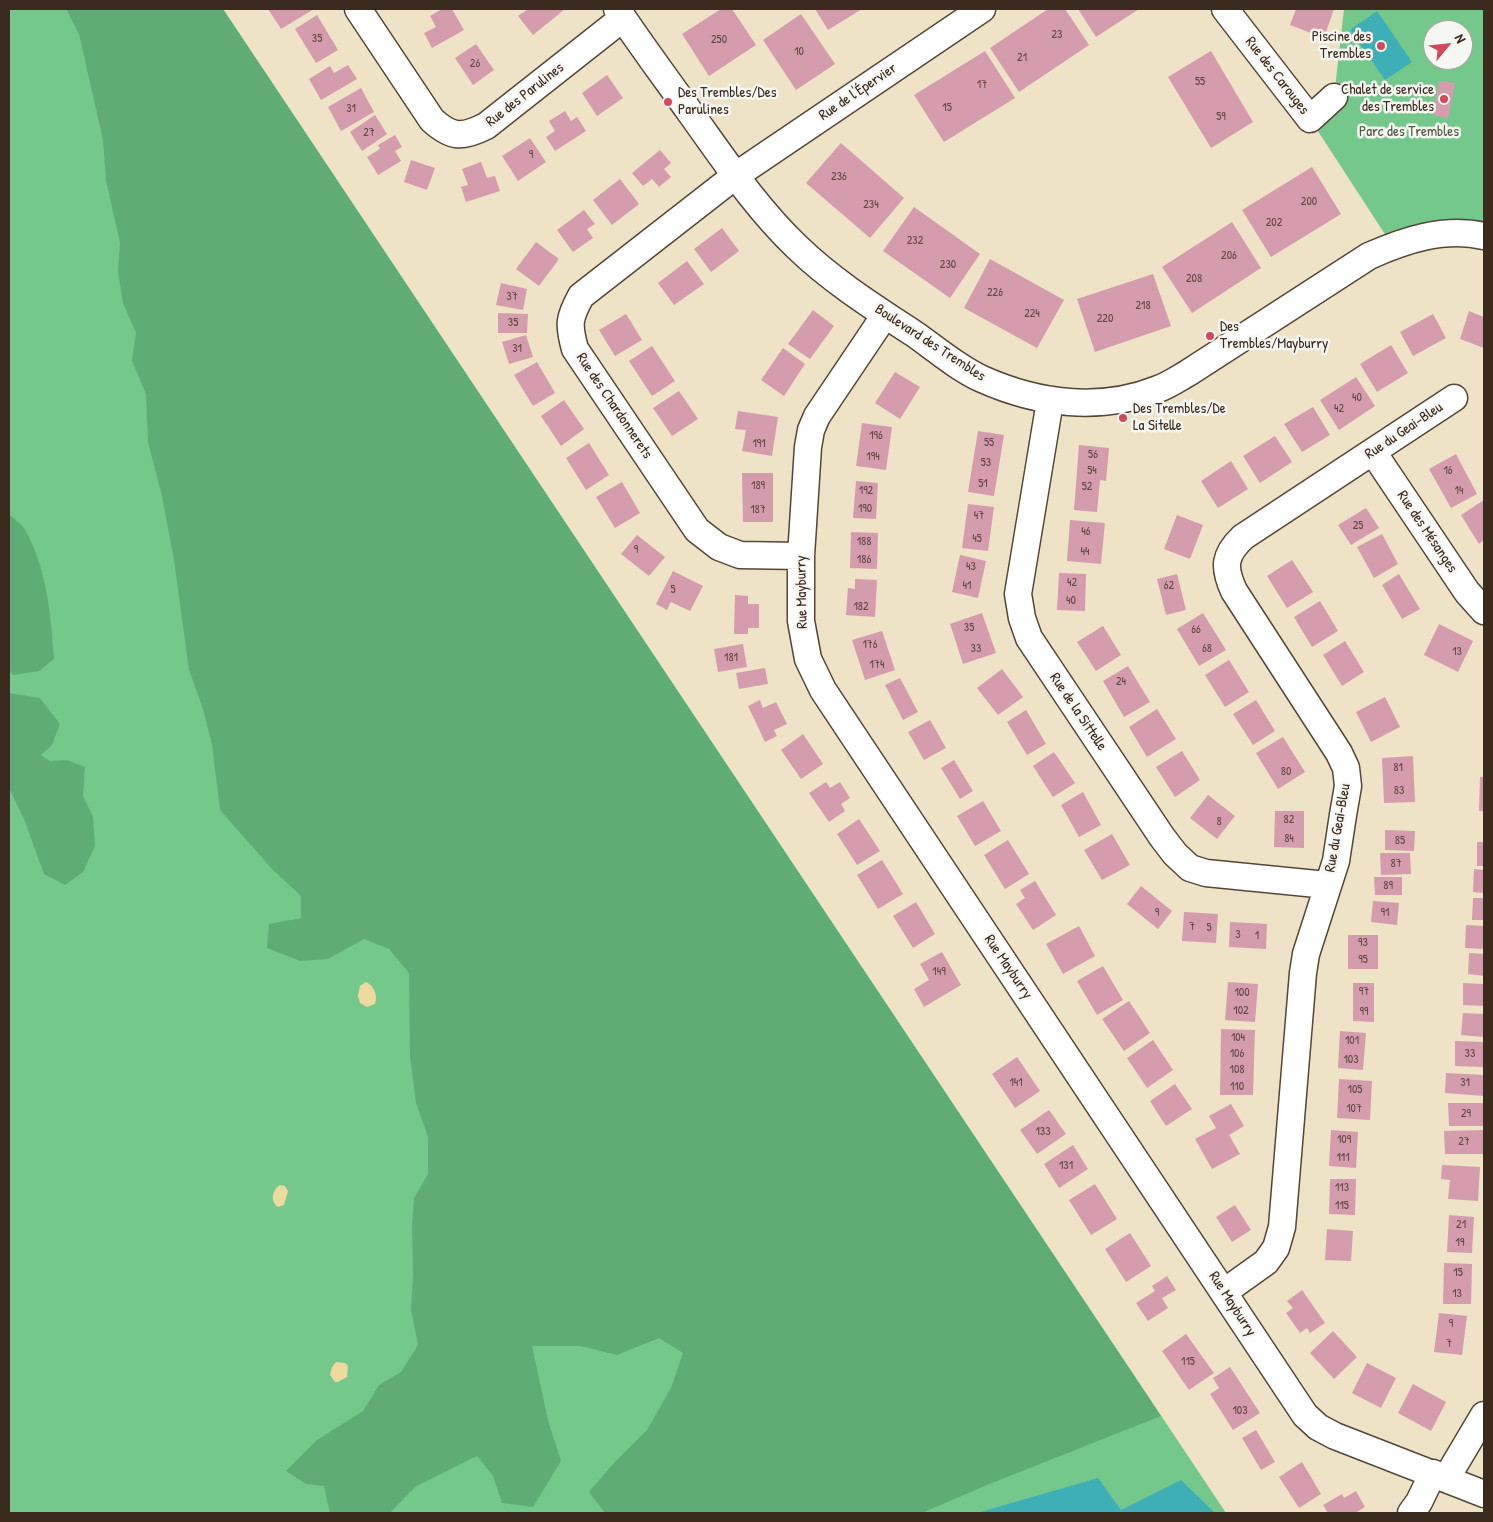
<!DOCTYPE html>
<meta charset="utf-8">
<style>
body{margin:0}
#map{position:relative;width:1493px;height:1522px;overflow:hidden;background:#eee3c6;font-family:"Patrick Hand",sans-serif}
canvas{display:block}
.frame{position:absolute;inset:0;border:10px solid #3b2a1e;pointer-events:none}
.north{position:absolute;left:1423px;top:20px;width:50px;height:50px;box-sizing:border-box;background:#f6f6f2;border:1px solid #aba49d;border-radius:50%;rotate:62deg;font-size:14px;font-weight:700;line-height:20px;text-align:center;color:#3b2a1e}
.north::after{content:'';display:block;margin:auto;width:18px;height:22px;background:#d1495b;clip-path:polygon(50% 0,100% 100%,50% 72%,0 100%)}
</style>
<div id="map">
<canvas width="1493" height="1522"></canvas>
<div class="frame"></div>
<div class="north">N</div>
</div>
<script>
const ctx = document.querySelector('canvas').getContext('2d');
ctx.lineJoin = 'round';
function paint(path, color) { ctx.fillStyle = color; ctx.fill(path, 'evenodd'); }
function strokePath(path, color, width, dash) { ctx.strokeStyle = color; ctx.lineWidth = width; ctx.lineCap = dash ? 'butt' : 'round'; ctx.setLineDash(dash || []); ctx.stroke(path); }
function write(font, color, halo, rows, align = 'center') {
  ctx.font = font + ' "Patrick Hand",sans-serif'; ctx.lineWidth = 5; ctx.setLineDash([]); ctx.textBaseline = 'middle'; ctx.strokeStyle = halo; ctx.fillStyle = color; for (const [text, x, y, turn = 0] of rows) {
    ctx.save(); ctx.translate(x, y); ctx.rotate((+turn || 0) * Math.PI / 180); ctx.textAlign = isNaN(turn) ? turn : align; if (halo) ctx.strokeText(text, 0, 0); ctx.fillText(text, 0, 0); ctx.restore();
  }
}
paint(new Path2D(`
 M 9,9 L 223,9 L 1226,1513 L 9,1513 Z
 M 1344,9 L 1484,9 L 1484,236 L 1392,245 L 1310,119 L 1334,97 ZM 1433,30 L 1463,30 L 1463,60 L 1433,60 Z`), '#75c88b');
paint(new Path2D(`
 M 66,9 L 223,9 L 1161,1416 L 987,1485 L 922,1513 L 605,1513 L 589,1492 L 612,1465 L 647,1430 L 671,1388 L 683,1353 L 659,1338 L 617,1355 L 580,1346 L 532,1346 L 548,1420 L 561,1461 L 533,1507 L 502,1503 L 493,1476 L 477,1456 L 415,1487 L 390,1513 L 330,1513 L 324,1486 L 306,1484 L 286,1471 L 317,1440 L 363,1411 L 379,1385 L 401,1372 L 418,1345 L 411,1310 L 413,1275 L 412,1224 L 414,1198 L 428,1174 L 428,1137 L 416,1103 L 410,1057 L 409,973 L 389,949 L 364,939 L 328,959 L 300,961 L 267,948 L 269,924 L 301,918 L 301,896 L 272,869 L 220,810 L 212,745 L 203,709 L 189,670 L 174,560 L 162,496 L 148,442 L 146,394 L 132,361 L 136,333 L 123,303 L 118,272 L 120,242 L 106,181 L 103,140 L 79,34 Z
 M 9,514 C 14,519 22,524 25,530 C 47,568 51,617 54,659 L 39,671 L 13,675 L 9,670 Z
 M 9,693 L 40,698 L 60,724 L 52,745 L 41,755 L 50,761 L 67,760 L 85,767 L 83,796 L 93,817 L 95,846 L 83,872 L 65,885 L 44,874 L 24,819 L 9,788 Z`), '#60ac77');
paint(new Path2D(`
 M 366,982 C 374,986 378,995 375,1004 L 367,1007 L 360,1003 L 358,996 L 360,986 Z
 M 280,1185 L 285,1186 L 288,1191 L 284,1205 L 278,1207 C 270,1202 272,1190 280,1185 Z
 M 336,1362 L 345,1363 L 348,1366 L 347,1377 L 338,1382 L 335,1382 L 330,1375 L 332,1367 Z`), '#eeda9e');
paint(new Path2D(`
 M 1377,11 L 1412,62 L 1385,80 L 1350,30 Z
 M 1098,1478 L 1121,1510 L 1181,1480 L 1215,1513 L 977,1513 Z`), '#3fafb7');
paint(new Path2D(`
 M 268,9 L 314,9 L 281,29 Z
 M 442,9 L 452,9 L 464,30 L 432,48 L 424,33 L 436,27 L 430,16 Z
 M 528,9 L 565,9 L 533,35 L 518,16 Z
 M 721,9 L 732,9 L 756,45 L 709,76 L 682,34 Z
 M 815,9 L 862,9 L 828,30 Z
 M 1048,9 L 1065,9 L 1089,45 L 1019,92 L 990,48 Z
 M 1078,9 L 1139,9 L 1096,37 Z
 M 1296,9 L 1334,9 L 1324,38 L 1290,25 Z
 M 801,14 L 835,64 L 796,90 L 763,40 Z
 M 317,15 L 338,50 L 316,63 L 295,29 Z
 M 476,44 L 494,70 L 473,85 L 455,58 Z
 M 985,51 L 1015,98 L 944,142 L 914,95 Z
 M 1211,51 L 1253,122 L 1211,148 L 1168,77 Z
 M 348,65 L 357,79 L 321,100 L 309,79 L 330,66 L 334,73 Z
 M 607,75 L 623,98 L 597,116 L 582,93 Z
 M 1439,81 L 1455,83 L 1448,118 L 1433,115 Z
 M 361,88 L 374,112 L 341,131 L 328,107 Z
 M 565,111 L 571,121 L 577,117 L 586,131 L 555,151 L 546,137 L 555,131 L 549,121 Z
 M 375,115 L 387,134 L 362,151 L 350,132 Z
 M 395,135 L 402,147 L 395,151 L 401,161 L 378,175 L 367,157 L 380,149 L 378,145 Z
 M 530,138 L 546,162 L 518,181 L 502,156 Z
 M 841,143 L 904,198 L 870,238 L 806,183 Z
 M 660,150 L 671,163 L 664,169 L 671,177 L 659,187 L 652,179 L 643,186 L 632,173 Z
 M 411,160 L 435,168 L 427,190 L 404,182 Z
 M 481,162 L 487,178 L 495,176 L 500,191 L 466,202 L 461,187 L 468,185 L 462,169 Z
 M 1312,167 L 1341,214 L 1271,257 L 1242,210 Z
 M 620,179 L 639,204 L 612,225 L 593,200 Z
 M 914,207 L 980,254 L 950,298 L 883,251 Z
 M 584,210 L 595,224 L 587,229 L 593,238 L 573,252 L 557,230 Z
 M 1232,222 L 1261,268 L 1192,313 L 1162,267 Z
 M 722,228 L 739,251 L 711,272 L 694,249 Z
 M 536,242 L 559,259 L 539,286 L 516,269 Z
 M 990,259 L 1064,300 L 1037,348 L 964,308 Z
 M 687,261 L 704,284 L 674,305 L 658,283 Z
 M 1153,274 L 1171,326 L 1095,352 L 1077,299 Z
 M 501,283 L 527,289 L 523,310 L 496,305 Z
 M 813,310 L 834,326 L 810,359 L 788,344 Z
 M 1469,311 L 1484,317 L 1484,348 L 1460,339 Z
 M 498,313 L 528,314 L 527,333 L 498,333 Z
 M 626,314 L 642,340 L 615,356 L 599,330 Z
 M 1433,314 L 1446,338 L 1413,356 L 1400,332 Z
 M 526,335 L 533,357 L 509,364 L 502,342 Z
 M 1391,345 L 1408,373 L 1377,392 L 1360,364 Z
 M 652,346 L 675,381 L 652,396 L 629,361 Z
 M 783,348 L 805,364 L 784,396 L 761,380 Z
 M 537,362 L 555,393 L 533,406 L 514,375 Z
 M 895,372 L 920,387 L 900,419 L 875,403 Z
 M 1356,377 L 1375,406 L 1339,430 L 1320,400 Z
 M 679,391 L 698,419 L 672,436 L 653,408 Z
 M 564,400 L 584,429 L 561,446 L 541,416 Z
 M 1313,407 L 1330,435 L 1302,452 L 1284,424 Z
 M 738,411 L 778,417 L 772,456 L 742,451 L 746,430 L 735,429 Z
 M 862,423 L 892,427 L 886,470 L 856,466 Z
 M 978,431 L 1004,435 L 994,496 L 968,492 Z
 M 1275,436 L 1292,462 L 1260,483 L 1243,456 Z
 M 589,443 L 609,475 L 586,490 L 566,458 Z
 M 1079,445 L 1109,448 L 1106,481 L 1100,480 L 1097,512 L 1074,510 Z
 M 1456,454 L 1477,494 L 1451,508 L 1429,469 Z
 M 1231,461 L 1248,489 L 1218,508 L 1201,481 Z
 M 742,473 L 773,473 L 773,522 L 743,522 Z
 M 856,481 L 878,483 L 876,519 L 853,518 Z
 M 622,482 L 640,513 L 615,528 L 596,497 Z
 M 1484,500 L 1484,540 L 1479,544 L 1461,515 Z
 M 968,504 L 994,507 L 988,551 L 962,548 Z
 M 1366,508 L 1379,528 L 1351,545 L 1338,525 Z
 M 1177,515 L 1203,525 L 1190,559 L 1164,549 Z
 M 1070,520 L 1105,523 L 1101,564 L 1067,561 Z
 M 851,532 L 878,533 L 877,569 L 850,568 Z
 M 1382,534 L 1398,564 L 1374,578 L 1357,547 Z
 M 637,535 L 665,557 L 649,576 L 621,554 Z
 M 960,555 L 986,561 L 978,598 L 952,592 Z
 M 1292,560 L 1313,592 L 1287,608 L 1267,576 Z
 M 673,571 L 703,586 L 690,611 L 671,602 L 667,610 L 656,604 Z
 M 1059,573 L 1086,574 L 1085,611 L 1057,610 Z
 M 1177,574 L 1186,610 L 1166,615 L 1157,579 Z
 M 1399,574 L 1420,609 L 1402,619 L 1382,585 Z
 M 855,579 L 877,580 L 875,617 L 846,615 L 848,588 L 855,589 Z
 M 735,595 L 748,596 L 748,604 L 759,604 L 759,628 L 748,628 L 748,634 L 734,634 Z
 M 1320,601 L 1338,631 L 1312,647 L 1294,617 Z
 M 982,613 L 996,653 L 963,664 L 950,624 Z
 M 1203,613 L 1226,650 L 1199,666 L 1177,629 Z
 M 1439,624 L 1473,641 L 1458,672 L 1424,655 Z
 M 1103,626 L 1121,655 L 1096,671 L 1077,642 Z
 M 882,631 L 895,670 L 865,680 L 852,640 Z
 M 1345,641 L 1364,672 L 1342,686 L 1323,655 Z
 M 743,644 L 747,667 L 718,672 L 714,649 Z
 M 1229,660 L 1249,692 L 1225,707 L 1205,675 Z
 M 1128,666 L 1150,702 L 1124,717 L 1103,681 Z
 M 765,668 L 768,684 L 739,689 L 736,673 Z
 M 1002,669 L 1023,697 L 998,715 L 977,688 Z
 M 900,678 L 918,712 L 903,720 L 885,685 Z
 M 1385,697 L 1400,727 L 1371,742 L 1356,712 Z
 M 760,700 L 763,708 L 776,702 L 787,724 L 774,730 L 777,736 L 765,742 L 748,706 Z
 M 1256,700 L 1275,731 L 1253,745 L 1233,714 Z
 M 1157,709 L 1176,739 L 1147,757 L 1129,727 Z
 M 1026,710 L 1046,744 L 1027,755 L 1007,722 Z
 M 930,720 L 946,748 L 924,760 L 908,732 Z
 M 803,734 L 823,764 L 801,779 L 781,750 Z
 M 1283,737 L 1305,772 L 1278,789 L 1256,753 Z
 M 1182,751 L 1200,780 L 1175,797 L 1156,767 Z
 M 1054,752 L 1075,783 L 1053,797 L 1033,766 Z
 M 1413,756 L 1415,802 L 1384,803 L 1382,758 Z
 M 954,760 L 973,791 L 960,799 L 941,768 Z
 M 1480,777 L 1484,777 L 1484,811 L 1479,811 Z
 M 826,782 L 830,788 L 840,782 L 850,798 L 841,804 L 845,811 L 829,822 L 809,793 Z
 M 1083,792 L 1101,825 L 1079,837 L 1061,805 Z
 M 1208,795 L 1235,816 L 1217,839 L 1190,818 Z
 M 983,801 L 1001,831 L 975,846 L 957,816 Z
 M 1275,811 L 1304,811 L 1304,848 L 1274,847 Z
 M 859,819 L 880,851 L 857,865 L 837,834 Z
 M 1385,830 L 1415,831 L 1414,851 L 1385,850 Z
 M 1112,834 L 1130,865 L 1102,880 L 1084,850 Z
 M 1008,840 L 1029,874 L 1005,889 L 984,855 Z
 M 1477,842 L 1484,842 L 1484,866 L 1477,866 Z
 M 1380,853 L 1410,853 L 1411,874 L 1381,875 Z
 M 882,860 L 903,894 L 878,909 L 857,875 Z
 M 1474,869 L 1484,870 L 1484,893 L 1473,892 Z
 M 1374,877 L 1402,877 L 1402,895 L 1375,895 Z
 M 1035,881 L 1056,915 L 1033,930 L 1016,904 L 1025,898 L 1020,890 Z
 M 1141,886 L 1172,911 L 1158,929 L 1127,904 Z
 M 1473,898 L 1484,898 L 1484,920 L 1472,920 Z
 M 1373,901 L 1399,903 L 1397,925 L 1371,922 Z
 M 916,902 L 935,934 L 913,948 L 893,916 Z
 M 1184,912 L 1218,914 L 1216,943 L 1182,941 Z
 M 1230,922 L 1267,924 L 1266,949 L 1229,947 Z
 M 1466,925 L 1484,926 L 1484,949 L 1465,948 Z
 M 1079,926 L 1095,956 L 1063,974 L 1046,944 Z
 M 1348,935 L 1378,935 L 1378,969 L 1348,969 Z
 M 942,952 L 961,985 L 924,1007 L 914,989 L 929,980 L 920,964 Z
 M 1469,953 L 1484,954 L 1484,976 L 1468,974 Z
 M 1103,966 L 1123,1000 L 1097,1015 L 1077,981 Z
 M 1228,982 L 1258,984 L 1255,1022 L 1225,1020 Z
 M 1353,983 L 1374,983 L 1374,1022 L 1353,1021 Z
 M 1463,983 L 1484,984 L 1484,1006 L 1463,1005 Z
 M 1129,1001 L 1150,1033 L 1124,1051 L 1102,1019 Z
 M 1463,1013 L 1484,1014 L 1484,1037 L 1461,1035 Z
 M 1221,1029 L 1255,1030 L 1253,1095 L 1220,1095 Z
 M 1340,1031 L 1366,1033 L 1363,1070 L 1338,1068 Z
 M 1153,1040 L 1173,1070 L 1147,1088 L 1127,1058 Z
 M 1455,1041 L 1484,1042 L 1484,1067 L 1455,1066 Z
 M 1017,1057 L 1040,1091 L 1015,1108 L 992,1074 Z
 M 1446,1073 L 1484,1075 L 1484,1096 L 1445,1093 Z
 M 1339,1079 L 1372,1081 L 1370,1120 L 1337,1118 Z
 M 1175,1084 L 1192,1109 L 1166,1126 L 1150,1101 Z
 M 1448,1103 L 1484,1103 L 1484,1126 L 1449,1126 Z
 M 1231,1104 L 1244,1126 L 1229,1135 L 1240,1154 L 1212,1169 L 1195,1139 L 1216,1128 L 1209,1116 Z
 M 1049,1110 L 1066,1134 L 1037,1154 L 1020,1130 Z
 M 1331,1130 L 1358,1132 L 1356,1168 L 1329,1166 Z
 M 1483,1130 L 1483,1154 L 1445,1154 L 1444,1131 Z
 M 1073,1145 L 1088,1169 L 1059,1188 L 1044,1164 Z
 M 1442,1165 L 1480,1167 L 1478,1201 L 1448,1199 L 1450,1180 L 1441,1179 Z
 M 1330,1179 L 1356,1179 L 1355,1215 L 1329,1214 Z
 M 1095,1184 L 1117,1219 L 1091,1235 L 1069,1200 Z
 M 1235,1205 L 1251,1230 L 1232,1242 L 1216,1217 Z
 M 1449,1215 L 1474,1217 L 1472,1253 L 1447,1252 Z
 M 1327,1229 L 1353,1231 L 1351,1261 L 1325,1260 Z
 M 1130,1233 L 1151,1266 L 1126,1282 L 1105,1249 Z
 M 1444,1263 L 1472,1264 L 1471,1304 L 1443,1304 Z
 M 1167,1276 L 1176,1290 L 1162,1298 L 1168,1308 L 1148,1321 L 1136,1303 L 1155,1291 L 1152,1286 Z
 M 1302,1290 L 1325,1323 L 1310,1333 L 1307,1328 L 1300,1333 L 1286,1313 L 1293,1308 L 1287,1301 Z
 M 1439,1313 L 1467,1316 L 1462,1355 L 1434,1352 Z
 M 1333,1331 L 1357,1357 L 1334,1379 L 1310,1353 Z
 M 1186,1334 L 1214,1373 L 1189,1390 L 1162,1351 Z
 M 1367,1363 L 1396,1378 L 1381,1408 L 1352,1393 Z
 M 1230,1367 L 1260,1413 L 1233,1430 L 1210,1394 L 1219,1388 L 1213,1378 Z
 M 1413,1384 L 1446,1402 L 1431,1431 L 1398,1413 Z
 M 1256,1430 L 1275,1462 L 1261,1470 L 1242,1438 Z
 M 1302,1462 L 1321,1494 L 1299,1508 L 1279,1477 Z
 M 1356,1491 L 1365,1507 L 1355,1513 L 1328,1513 L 1323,1505 L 1342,1494 L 1344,1498 Z`), '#d59cad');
const minor = new Path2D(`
 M 358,9 L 432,120 C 452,138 462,138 486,126 L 623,18
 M 617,9 C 640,44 665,77 689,111 C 723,158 755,207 797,247 C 832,281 875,308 916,335 C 937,350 958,368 982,379 C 1038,404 1100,412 1158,389 C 1169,385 1179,378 1188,373 L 1369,256 C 1405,240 1444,227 1484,236
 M 1225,9 L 1310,119 L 1334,97
 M 885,315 L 817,416 L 811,430 L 808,447 L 801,556 L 801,621 L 808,659 L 823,690 L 1305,1415 L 1318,1427 L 1335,1436 L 1484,1494
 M 1050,401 L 1018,594 L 1022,618 L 1029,638 L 1162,837 L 1175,854 L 1190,868 L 1206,873 L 1327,885
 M 1373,452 L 1467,592 L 1484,611
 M 801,556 L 740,555 L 719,547 L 697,530 L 575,349 C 568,324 569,318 581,296 L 735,176 L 982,9
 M 1224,1292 L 1266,1262 L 1276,1248 L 1282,1227 L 1303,973 L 1306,954 L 1336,861 L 1343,815 L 1348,786 L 1346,768 L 1339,753 L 1234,591 C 1223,567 1224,555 1243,537 L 1454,398
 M 1446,1479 L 1484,1415
 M 1411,1513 L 1419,1502 L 1433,1473`);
strokePath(minor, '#564637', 29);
strokePath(minor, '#fff', 26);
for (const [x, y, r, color] of [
 [1381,46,5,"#d1495b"],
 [1444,99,5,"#d1495b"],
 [668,102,5,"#d1495b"],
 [1210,336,5,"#d1495b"],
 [1123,418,5,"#d1495b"]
]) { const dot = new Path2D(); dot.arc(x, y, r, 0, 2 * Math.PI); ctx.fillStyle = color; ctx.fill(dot); strokePath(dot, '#f6f6f2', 2); }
write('12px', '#624642', null, [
 ["23",1057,35],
 ["35",317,39],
 ["250",719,40],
 ["10",799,52],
 ["21",1022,58],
 ["26",475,64],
 ["55",1200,82],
 ["17",982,85],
 ["15",947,108],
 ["31",351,109],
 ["59",1221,117],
 ["27",369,133],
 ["9",531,155],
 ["236",839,177],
 ["200",1309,202],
 ["234",871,205],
 ["202",1274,223],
 ["232",915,241],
 ["206",1229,256],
 ["230",948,265],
 ["208",1194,279],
 ["226",995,293],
 ["37",512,297],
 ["218",1143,306],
 ["224",1032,314],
 ["220",1105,319],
 ["35",513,323],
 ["31",517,349],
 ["40",1357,398],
 ["42",1339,409],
 ["196",876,436],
 ["55",989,443],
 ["191",759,444],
 ["56",1093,455],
 ["194",873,457],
 ["53",986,463],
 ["54",1092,471],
 ["16",1448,471],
 ["51",983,484],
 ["189",758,486],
 ["52",1087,487],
 ["192",866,491],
 ["14",1459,491],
 ["190",865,509],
 ["187",758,510],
 ["47",979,516],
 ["25",1358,526],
 ["46",1086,532],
 ["45",977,539],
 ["188",864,542],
 ["9",636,550],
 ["44",1085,552],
 ["186",864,560],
 ["43",971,567],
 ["42",1072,583],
 ["41",967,586],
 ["62",1169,586],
 ["5",673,590],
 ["40",1071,601],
 ["182",861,607],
 ["35",969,628],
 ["66",1196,630],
 ["176",870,645],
 ["33",976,649],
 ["68",1207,649],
 ["13",1457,652],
 ["181",731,658],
 ["174",877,665],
 ["24",1121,682],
 ["81",1398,768],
 ["80",1286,772],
 ["83",1399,791],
 ["82",1289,820],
 ["8",1219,822],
 ["84",1289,839],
 ["85",1400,841],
 ["87",1396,864],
 ["89",1388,886],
 ["9",1157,913],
 ["91",1385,913],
 ["7",1192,927],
 ["5",1209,928],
 ["3",1238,935],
 ["1",1257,936],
 ["93",1363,943],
 ["95",1363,960],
 ["149",939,972],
 ["97",1364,992],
 ["100",1242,993],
 ["102",1241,1011],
 ["99",1364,1012],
 ["104",1238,1038],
 ["101",1352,1041],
 ["106",1237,1054],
 ["33",1470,1054],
 ["103",1351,1060],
 ["108",1237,1070],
 ["141",1016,1083],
 ["31",1465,1083],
 ["110",1237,1087],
 ["105",1355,1090],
 ["107",1354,1109],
 ["29",1466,1114],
 ["133",1043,1132],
 ["109",1344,1140],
 ["27",1464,1142],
 ["111",1343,1158],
 ["131",1066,1166],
 ["113",1342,1188],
 ["115",1342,1206],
 ["21",1461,1225],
 ["19",1460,1243],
 ["15",1458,1273],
 ["13",1457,1294],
 ["9",1451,1324],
 ["7",1449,1344],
 ["115",1188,1362],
 ["103",1240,1411]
]);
write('15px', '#3b2a1e', '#f6f6f2', [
 ["Piscine des",1371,37,"right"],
 ["Trembles",1371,54,"right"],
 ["Chalet de service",1434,90,"right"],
 ["des Trembles",1434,107,"right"],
 ["Des Trembles/Des",678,93],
 ["Parulines",678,110],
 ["Des",1220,327],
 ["Trembles/Mayburry",1220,344],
 ["Des Trembles/De",1133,409],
 ["La Sitelle",1133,426]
], 'left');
write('15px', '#3b2a1e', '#f6f6f2', [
 ["Rue des Carouges",1277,76,52],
 ["Rue de l'Épervier",858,92,-34],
 ["Rue des Parulines",525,95,-38],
 ["Boulevard des Trembles",930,343,33],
 ["Rue des Chardonnerets",614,406,56],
 ["Rue du Geai-Bleu",1404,431,-34],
 ["Rue des Mésanges",1427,532,56],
 ["Rue Mayburry",802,592,-91],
 ["Rue de la Sittelle",1078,712,56],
 ["Rue du Geai-Bleu",1338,828,-80],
 ["Rue Mayburry",1008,967,56],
 ["Rue Mayburry",1232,1304,57]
]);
write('15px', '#4c593f', '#f6f6f2', [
 ["Parc des Trembles",1409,132]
]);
</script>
